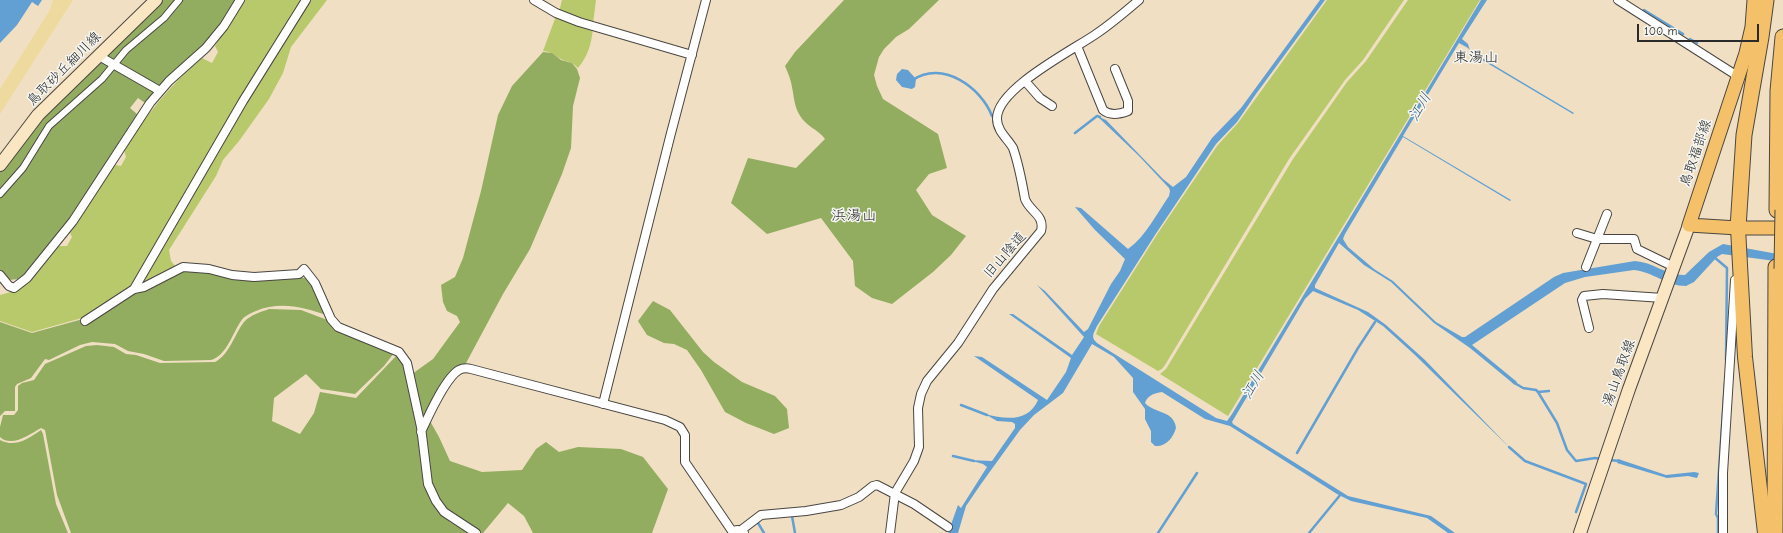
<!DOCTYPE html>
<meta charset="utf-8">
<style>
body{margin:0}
#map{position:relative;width:1783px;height:533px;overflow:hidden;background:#f0dfc2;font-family:"Comic Neue",sans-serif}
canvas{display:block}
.scale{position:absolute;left:1637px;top:24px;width:122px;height:18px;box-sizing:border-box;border:2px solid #2b2b2b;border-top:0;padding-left:5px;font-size:12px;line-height:14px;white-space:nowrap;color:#2b2b2b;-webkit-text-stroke:3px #f6f6f2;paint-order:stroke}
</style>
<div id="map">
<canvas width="1783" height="533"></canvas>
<div class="scale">100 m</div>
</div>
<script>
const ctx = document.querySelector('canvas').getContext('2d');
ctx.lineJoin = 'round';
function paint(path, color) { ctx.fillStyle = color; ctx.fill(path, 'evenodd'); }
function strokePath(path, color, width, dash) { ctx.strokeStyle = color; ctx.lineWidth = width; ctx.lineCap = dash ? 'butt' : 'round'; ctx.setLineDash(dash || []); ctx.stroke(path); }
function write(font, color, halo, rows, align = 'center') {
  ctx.font = font + ' "Comic Neue","Klee One",sans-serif'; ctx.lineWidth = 3; ctx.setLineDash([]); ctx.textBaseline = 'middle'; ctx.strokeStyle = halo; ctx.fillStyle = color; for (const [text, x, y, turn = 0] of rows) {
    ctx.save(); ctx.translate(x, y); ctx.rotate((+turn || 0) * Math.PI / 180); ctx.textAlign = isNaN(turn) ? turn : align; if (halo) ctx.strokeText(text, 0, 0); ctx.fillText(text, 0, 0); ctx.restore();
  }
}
paint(new Path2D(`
 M 244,0 L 302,0 L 133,284 L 82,318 L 32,332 L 0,321 L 0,295 L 18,290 L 27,283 L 37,273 L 59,246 L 67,246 L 72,237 L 70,233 L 112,167 L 116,165 L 121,166 L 126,157 L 124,150 C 146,115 170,85 202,58 L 212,63 L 218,52 L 215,46 Z
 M 308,0 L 327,0 L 291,47 L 283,73 L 269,99 L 239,141 L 223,160 L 216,176 L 169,250 L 171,261 L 176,267 L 140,286 L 243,106 Z
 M 562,0 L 596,0 L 593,24 L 559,12 Z
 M 1327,0 L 1404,0 L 1363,60 L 1345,80 L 1289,159 L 1165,365 L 1162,369 L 1158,371 L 1096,334 L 1099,326 L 1158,233 L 1217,146 L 1238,123 Z
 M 1408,0 L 1480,0 L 1228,416 L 1160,374 L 1166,369 L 1293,159 L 1347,82 L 1366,61 Z
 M 556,16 L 593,29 C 591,45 588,56 578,68 C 570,60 569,63 561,59 C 553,55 553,52 543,51 Z`), '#b8c96c');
paint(new Path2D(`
 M 163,0 L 177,0 L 163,18 L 115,62 L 108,58 L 108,54 Z
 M 181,0 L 235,0 L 226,17 L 207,42 L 158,86 L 117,63 Z
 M 844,0 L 939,0 L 909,29 L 896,37 L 884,49 L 879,57 L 874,75 L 877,86 L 883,99 L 938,134 L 947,168 L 929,174 L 916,190 L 932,215 L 966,236 L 951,255 L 933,272 L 892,304 L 872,298 L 855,286 L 853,261 L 821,218 L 767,234 L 731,203 L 748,158 L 796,168 L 825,139 C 818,129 806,127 799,114 C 794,105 794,96 792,87 C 791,80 788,73 785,66 L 795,52 Z
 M 543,52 L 552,53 L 561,60 L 572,63 L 577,69 L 580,78 L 573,106 L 571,148 L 562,174 L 530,249 L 503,294 L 465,365 L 462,366 L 422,426 L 412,374 L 433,359 L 460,322 L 457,316 L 447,311 L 443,302 L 441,285 L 455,277 L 463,258 L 481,191 L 498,115 L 512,86 Z
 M 100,62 L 111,66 L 63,111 L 23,165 L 0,192 L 0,172 L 8,160 L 35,126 Z
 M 114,68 L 154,92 L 145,103 L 138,98 L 130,108 L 137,114 L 105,166 L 58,235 L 26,273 L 19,279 L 8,280 L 0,270 L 0,197 L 49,128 Z
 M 186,270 L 305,278 L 311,280 L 328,316 C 305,307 279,301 256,311 C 251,313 244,316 241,321 C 232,334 227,355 211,360 L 164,361 L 144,354 L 128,351 L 115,344 L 92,342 L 80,345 L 49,360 L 45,359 L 31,378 L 17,384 L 15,387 L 15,411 L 5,411 L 0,416 L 0,322 L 32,333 L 83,319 L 81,324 L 131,295 L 144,291 Z
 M 653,301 L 670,310 L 703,352 L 714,362 L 742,382 L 775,396 L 787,409 L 789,428 L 774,434 L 746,423 L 725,412 L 701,370 L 687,350 L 674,344 L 664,343 L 647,335 L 638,321 Z
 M 269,309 L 301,310 L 330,321 L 394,353 L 384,366 L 355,394 L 321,389 L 306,374 L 274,398 L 272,421 L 300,434 L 314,413 L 320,392 L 356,398 L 397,355 L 403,363 L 420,443 L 422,461 L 442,515 L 450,522 L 469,533 L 71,533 L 57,495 L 45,430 L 41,428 C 30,434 12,448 0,437 L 0,427 L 3,415 L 14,415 L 18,410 L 18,386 L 22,383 L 34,380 L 45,364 L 86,346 L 97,345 L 114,347 L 126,354 L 136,355 L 160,363 L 215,362 C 230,354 234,335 244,322 C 250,315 261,312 269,309 Z
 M 430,421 L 439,437 L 450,461 L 482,472 L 522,470 L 536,449 L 546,442 L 559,452 L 578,447 L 621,449 L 643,457 L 668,489 L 652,533 L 533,533 L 524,516 L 508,503 L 483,533 L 480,533 L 456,519 L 445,510 L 432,486 L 425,436 Z
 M 41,430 L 43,434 L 56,504 L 68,533 L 0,533 L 0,440 C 15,448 28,439 41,430 Z`), '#92ad60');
paint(new Path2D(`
 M 53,0 L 73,0 L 0,114 L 0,89 L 50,10 Z`), '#eeda9e');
paint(new Path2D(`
 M 0,0 L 42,0 L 38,6 L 32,2 L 17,25 L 0,43 Z
 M 1320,0 L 1325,0 L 1256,94 L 1237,122 L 1216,144 L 1155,235 L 1097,326 C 1094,333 1090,337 1097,343 L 1216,418 L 1227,421 L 1232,414 L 1481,0 L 1487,0 L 1462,39 L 1468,44 L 1470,51 L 1574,113 L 1573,114 L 1472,54 L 1468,48 L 1459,43 L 1403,136 L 1511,200 L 1510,201 L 1403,137 L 1345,234 L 1343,239 L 1348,247 L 1374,269 L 1393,281 L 1436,322 L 1462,337 L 1465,337 L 1554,277 L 1563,273 L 1635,261 C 1653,262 1667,276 1685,275 L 1709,252 L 1723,244 L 1783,255 L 1783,262 L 1722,254 L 1717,257 L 1694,282 L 1686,286 C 1667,286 1653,272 1634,270 L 1585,277 L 1565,283 L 1472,345 L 1517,382 L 1515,385 L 1470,348 L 1434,323 L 1391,282 L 1364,265 L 1339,243 L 1315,285 L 1315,288 L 1368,312 L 1386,325 L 1425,360 L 1511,449 L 1415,355 L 1383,326 L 1358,310 L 1313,291 L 1305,299 L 1232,422 L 1233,424 L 1348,496 L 1431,516 L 1455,533 L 1448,533 L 1427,518 L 1351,501 L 1337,494 L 1230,426 L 1205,419 L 1162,392 C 1154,393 1147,396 1145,403 C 1155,414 1174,410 1176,428 C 1173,438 1166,447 1155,446 L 1151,442 L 1151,431 L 1145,419 L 1145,409 L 1133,392 L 1133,378 L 1114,357 L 1092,344 L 1063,393 L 1034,415 L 1020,430 L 981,484 L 966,506 L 958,533 L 948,533 L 958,505 L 961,508 L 987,467 L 983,464 L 969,460 L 992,461 L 1015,428 L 1015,424 L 1012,422 L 997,421 L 985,414 C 1005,419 1028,423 1038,400 L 974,356 L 982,357 L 1047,400 L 1066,372 L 1071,358 L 1009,314 L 1013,314 L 1072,355 L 1084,337 L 1037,285 L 1045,291 L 1084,332 L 1088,329 L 1111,284 L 1120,271 L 1125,259 L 1095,230 L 1075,207 L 1081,208 L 1128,249 C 1146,236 1157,213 1169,196 L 1170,191 L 1169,188 L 1139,156 L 1097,116 L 1106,120 L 1163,179 L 1173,187 L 1186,177 L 1212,138 L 1241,108 Z
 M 902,69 L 908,70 L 916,79 L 915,87 L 912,89 L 902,87 L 896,80 L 897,74 Z
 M 1618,459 L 1666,475 L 1694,472 L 1699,473 L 1697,478 L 1688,476 L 1667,478 L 1617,463 Z`), '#62a0d3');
strokePath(new Path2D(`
 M 1644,10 L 1683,34
 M 1690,39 L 1697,43
 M 913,80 C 942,60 981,87 992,116
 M 1075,133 L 1097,116 L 1100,117
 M 1714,257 L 1727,268 L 1726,360
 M 1513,382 L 1523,388 L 1536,390 L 1538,392 L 1557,423 L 1567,450 L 1576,461 L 1595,458 L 1602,459
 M 1538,392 L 1549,391
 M 961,405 L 987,415
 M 1509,447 L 1525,461 L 1586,484 L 1576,512
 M 1297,453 L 1358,348 L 1375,322
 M 953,456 L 974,461
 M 1609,460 L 1620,461
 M 792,516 L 795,533
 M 758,523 L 764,533
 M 1158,533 L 1197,473
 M 1309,533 L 1341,494
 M 1718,533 L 1718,518 L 1716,514 L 1725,382 L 1726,382 L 1726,381`), '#62a0d3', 2.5);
const pedestrian = new Path2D(`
 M 0,194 L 23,168 L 49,126 L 102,79 L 126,50 L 164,18 L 179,0`);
const minor = new Path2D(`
 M 534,0 L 556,13 L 579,22 L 692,55
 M 1618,0 L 1739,77
 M 1077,46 L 1103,110 C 1110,116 1120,114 1128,111 L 1128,101 L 1115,69
 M 99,56 L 160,91
 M 1025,81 L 1040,98 L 1052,106
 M 1577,233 L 1597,239 L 1634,239 L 1637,249 L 1674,267
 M 1586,267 L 1607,214
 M 0,275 L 9,286 L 14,288 L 27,278 L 73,221 L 150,103 L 169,81 L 206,48 L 224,26 L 240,0
 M 134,289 L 243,101 L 306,0
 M 85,321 L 134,289 L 144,287 L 183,267 L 209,269 L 232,275 L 254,277 L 299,274 L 304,269 L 315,283 L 331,319 L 338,327 L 399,352 L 407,363 L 421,427 L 428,484 L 436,501 L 444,512 L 476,533
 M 1589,328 L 1582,300 L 1584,296 L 1603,294 L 1663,298
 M 603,404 L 670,137 L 706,0
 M 421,432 C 428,417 445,378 459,370 C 463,368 467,368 471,369 L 665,420 L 680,427 L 685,435 L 685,462 L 732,531 L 738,530 L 744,533
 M 740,531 L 761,515 L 806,511 L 841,505 L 859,497 L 873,486 L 877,485 L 914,504 L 948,527
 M 890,533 L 895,493 L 914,461 L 919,447 L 918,408 L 921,394 L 927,381 L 958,343 L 993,289 L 1041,231 C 1045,215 1030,212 1025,199 C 1022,182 1019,165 1013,148 C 1008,139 997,131 997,119 C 996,89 1073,50 1096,34 C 1111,24 1125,12 1139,0
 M 1723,533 L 1723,473 L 1735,280`);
const secondary = new Path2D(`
 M 0,165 L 38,115 L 156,0
 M 1580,533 L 1629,389 L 1689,225`);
const primary = new Path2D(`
 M 1754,0 L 1752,27 L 1746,53 L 1689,225 L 1738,228 L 1783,228`);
const trunk = new Path2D(`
 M 1738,228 L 1745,357 L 1765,533`);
const motorway = new Path2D(`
 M 1777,210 L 1778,91 L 1783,37
 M 1738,228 L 1744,135 L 1761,37 L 1766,0
 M 1775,533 L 1776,267`);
strokePath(pedestrian, '#494642', 8);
strokePath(minor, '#494642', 10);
strokePath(secondary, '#494642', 14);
strokePath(primary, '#494642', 15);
strokePath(trunk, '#494642', 16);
strokePath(motorway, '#494642', 17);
strokePath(pedestrian, '#fff', 6);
strokePath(minor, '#fff', 8);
strokePath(secondary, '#fbe6c3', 12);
strokePath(primary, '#f4c16a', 13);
strokePath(trunk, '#f4c16a', 14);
strokePath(motorway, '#f4c16a', 15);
const motorwayBridge = new Path2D(`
 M 1782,269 L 1783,210`);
strokePath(motorwayBridge, '#494642', 17, []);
strokePath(motorwayBridge, '#f4c16a', 15);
write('14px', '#2b2b2b', '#f6f6f2', [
 ["鳥取砂丘細川線",64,69,-45],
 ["鳥取福部線",1696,153,-71],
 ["旧山陰道",1005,255,-49],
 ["湯山鳥取線",1619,373,-70]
]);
write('15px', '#2b2b2b', '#f6f6f2', [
 ["東湯山",1476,58],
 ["浜湯山",854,216]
]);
write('italic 15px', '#415a6e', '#f6f6f2', [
 ["江川",1420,107,-59],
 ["江川",1253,385,-59]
]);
</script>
